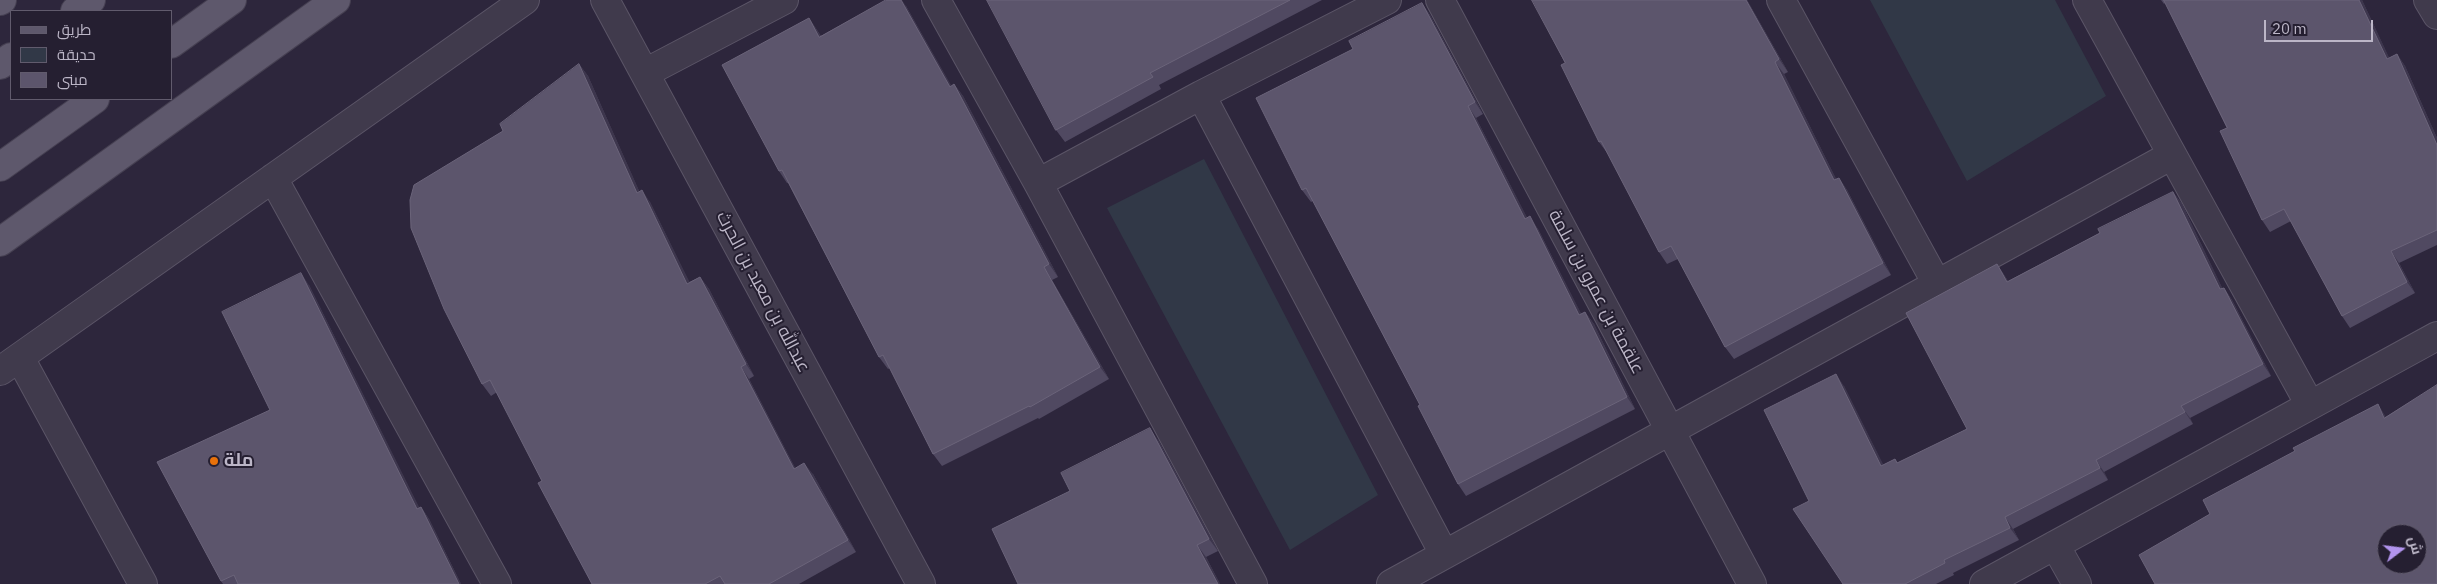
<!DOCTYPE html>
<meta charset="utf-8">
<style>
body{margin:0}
#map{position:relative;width:2437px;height:584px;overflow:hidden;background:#2d263c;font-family:"IBM Plex Sans",Cairo,sans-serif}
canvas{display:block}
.legend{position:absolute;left:10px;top:10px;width:162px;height:90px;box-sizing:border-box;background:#251f31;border:1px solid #615b6d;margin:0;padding:6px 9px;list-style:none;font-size:15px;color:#bcb6c7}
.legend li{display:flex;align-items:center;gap:10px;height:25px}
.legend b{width:25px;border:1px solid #615b6d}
.north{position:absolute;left:2377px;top:524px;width:50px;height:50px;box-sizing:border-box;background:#251f31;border:1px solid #615b6d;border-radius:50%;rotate:75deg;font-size:14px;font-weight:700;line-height:20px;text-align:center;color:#bcb6c7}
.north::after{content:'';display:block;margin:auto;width:18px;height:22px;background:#b294ee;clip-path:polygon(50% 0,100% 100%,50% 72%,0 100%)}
.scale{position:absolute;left:2264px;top:20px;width:109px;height:22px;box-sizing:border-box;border:2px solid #bcb6c7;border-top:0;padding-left:6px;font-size:15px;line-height:18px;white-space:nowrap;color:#bcb6c7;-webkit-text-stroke:4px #251f31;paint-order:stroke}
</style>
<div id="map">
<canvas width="2437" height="584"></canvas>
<ul class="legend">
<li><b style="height:6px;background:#5e586c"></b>طريق</li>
<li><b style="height:14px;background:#313847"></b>حديقة</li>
<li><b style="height:14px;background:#5c556c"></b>مبنى</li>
</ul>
<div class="north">ش</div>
<div class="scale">20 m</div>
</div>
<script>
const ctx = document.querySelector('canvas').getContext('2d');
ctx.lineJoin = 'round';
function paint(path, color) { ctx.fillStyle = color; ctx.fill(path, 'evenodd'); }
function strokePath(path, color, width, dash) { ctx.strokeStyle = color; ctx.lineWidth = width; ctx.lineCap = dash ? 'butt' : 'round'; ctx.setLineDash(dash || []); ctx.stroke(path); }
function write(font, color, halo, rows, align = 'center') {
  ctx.font = font + ' "IBM Plex Sans",Cairo,sans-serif'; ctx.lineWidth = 4; ctx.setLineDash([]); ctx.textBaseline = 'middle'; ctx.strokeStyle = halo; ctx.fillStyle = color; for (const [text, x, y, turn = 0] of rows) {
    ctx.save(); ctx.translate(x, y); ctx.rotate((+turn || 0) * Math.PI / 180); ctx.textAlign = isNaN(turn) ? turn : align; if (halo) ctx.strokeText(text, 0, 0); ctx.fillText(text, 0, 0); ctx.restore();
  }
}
paint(new Path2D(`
 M 1870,0 L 2055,0 L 2106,96 L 1967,181 Z
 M 1204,159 L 1378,495 L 1290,550 L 1107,208 Z`), '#313847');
const minor = new Path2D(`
 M 605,0 L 921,584
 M 936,0 L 1038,183 L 1253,584
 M 1440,0 L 1752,584
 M 1781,0 L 1937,284
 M 2087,0 L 2310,405
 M 2428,0 L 2437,15
 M 645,73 L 784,0
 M 1201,95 L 1444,554
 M 273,178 L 497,584
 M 1038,183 L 1201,95 L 1387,0
 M 20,358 L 143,584
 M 0,371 L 525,0
 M 2055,545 L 2077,584
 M 1391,584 L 2172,155
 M 1984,584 L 2437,336`);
const major = new Path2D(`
 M 0,1 L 2,0
 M 75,11 L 91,0
 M 171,44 L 232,0
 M 0,65 L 11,57
 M 0,167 L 95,99
 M 0,242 L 336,0`);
strokePath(minor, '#5b5567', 30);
strokePath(major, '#464052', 30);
strokePath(minor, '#403a4c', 28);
strokePath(major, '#5e586c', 28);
paint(new Path2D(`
 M 987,0 L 1322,0 L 1159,85 L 1161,89 L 1065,142 L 1056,130 Z
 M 1747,0 L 1788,72 L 1784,74 L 1836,179 L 1839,178 L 1847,190 L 1891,275 L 1734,359 L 1725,347 L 1678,259 L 1667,264 L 1659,252 L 1608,154 L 1599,142 L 1565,63 Z
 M 2161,0 L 2362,0 L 2389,58 L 2397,54 L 2405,66 L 2437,138 L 2437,245 L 2399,263 L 2415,293 L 2350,328 L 2342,316 L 2291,221 L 2270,232 L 2262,220 L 2227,128 L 2165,3 L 2164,4 Z
 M 1422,3 L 1430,15 L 1483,114 L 1476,118 L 1527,218 L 1538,229 L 1581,314 L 1585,312 L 1594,324 L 1635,409 L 1466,496 L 1458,484 L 1420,405 L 1313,201 L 1311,202 L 1302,190 Z
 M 906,6 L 951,86 L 954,84 L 963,96 L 1058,277 L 1052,280 L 1109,379 L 1039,419 L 1038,418 L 942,466 L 933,454 L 890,368 L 888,369 L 879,357 L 788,183 L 787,183 L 779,171 L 809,18 L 821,36 Z
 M 579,64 L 588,76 L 639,191 L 650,202 L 689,282 L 700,277 L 709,289 L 754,376 L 749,379 L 795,468 L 813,474 L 856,552 L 799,584 L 592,584 L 542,481 L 497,392 L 491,396 L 482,384 Z
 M 2173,192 L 2182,204 L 2222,288 L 2224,288 L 2232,300 L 2271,376 L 2190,418 L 2193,424 L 2104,472 L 2108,480 L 2013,529 L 2019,540 L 1953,573 L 1954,575 L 1936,584 L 1843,584 L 1809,501 L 1844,386 L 1883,465 L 1895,459 L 1898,463 L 1967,429 L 1997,264 L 2008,281 L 2100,233 Z
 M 309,285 L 419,508 L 421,507 L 429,519 L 461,584 L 223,584 L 221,581 L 270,410 Z
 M 1158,440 L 1218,551 L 1206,557 L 1220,584 L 1018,584 L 1070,491 Z`), '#504961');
paint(new Path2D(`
 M 901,0 L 902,0 L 906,6 L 959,99 L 950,87 Z
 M 1746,0 L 1747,0 L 1788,72 L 1779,59 Z
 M 2359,0 L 2362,0 L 2395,70 L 2387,59 Z
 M 1422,3 L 1430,15 L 1483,114 L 1475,102 Z
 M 809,18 L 817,30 L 828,49 L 819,37 Z
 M 2397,54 L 2405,66 L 2437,138 L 2437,145 Z
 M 1775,62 L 1784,74 L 1843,193 L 1834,180 Z
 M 579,64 L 588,76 L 645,204 L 637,193 Z
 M 954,84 L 963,96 L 1058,277 L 1049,264 Z
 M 1468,106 L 1476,118 L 1534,231 L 1525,219 Z
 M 1839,178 L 1847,190 L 1891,275 L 1883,263 Z
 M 642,190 L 650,202 L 696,295 L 687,284 Z
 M 2173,192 L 2182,204 L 2229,302 L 2220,289 Z
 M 1530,216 L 1538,229 L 1588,327 L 1579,315 Z
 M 2391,251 L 2399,263 L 2415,293 L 2407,282 Z
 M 1997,264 L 2005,276 L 2015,294 L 2007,282 Z
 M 1044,267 L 1052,280 L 1109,379 L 1100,367 Z
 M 301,273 L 309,285 L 426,521 L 417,509 Z
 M 700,277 L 709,289 L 754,376 L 746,364 Z
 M 2224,288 L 2232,300 L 2271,376 L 2263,364 Z
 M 1585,312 L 1594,324 L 1635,409 L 1627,397 Z
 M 741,367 L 749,379 L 802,481 L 794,469 Z
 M 1836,374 L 1844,386 L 1890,478 L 1881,466 Z
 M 2378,404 L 2386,417 L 2384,418 Z
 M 2181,406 L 2190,418 L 2193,424 Z
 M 1150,428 L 1158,440 L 1218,551 L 1209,539 Z
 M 2096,460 L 2104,472 L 2108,480 L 2100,468 Z
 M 804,463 L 813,474 L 856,552 L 848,540 Z
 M 421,507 L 429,519 L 461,584 L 459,584 Z
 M 2005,517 L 2013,529 L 2019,540 L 2010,528 Z
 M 1197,545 L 1206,557 L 1220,584 L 1218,584 Z`), '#3d364d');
const building = new Path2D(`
 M 886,0 L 901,0 L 950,87 L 954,84 L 1049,264 L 1044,267 L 1100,367 L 1030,407 L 1029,406 L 933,454 L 883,355 L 879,357 L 782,170 L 779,171 L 722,65 L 809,18 L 819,37 Z
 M 987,0 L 1290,0 L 1150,73 L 1153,77 L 1056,130 Z
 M 1532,0 L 1746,0 L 1779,59 L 1775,62 L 1834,180 L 1839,178 L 1883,263 L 1725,347 L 1671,246 L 1659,252 L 1601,141 L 1599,142 L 1561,65 L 1565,63 Z
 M 2164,0 L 2359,0 L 2387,59 L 2397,54 L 2437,145 L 2437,230 L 2391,251 L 2407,282 L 2342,316 L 2284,209 L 2262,220 L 2220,131 L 2227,128 Z
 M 1422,3 L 1475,102 L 1468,106 L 1525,219 L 1530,216 L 1579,315 L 1585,312 L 1627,397 L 1458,484 L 1418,406 L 1420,405 L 1306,188 L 1302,190 L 1256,98 L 1353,49 L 1349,41 Z
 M 579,64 L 637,193 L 642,190 L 687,284 L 700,277 L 746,364 L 741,367 L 794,469 L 804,463 L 848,540 L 769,584 L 725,584 L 720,576 L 705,584 L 592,584 L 538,483 L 542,481 L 490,380 L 482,384 L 444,309 L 411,228 L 410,200 L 414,185 L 503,131 L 500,124 Z
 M 2173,192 L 2220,289 L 2224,288 L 2263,364 L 2181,406 L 2185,412 L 2096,460 L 2100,468 L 2005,517 L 2010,528 L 1944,560 L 1945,563 L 1905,584 L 1843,584 L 1793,509 L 1809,501 L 1764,410 L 1836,374 L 1881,466 L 1895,459 L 1897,463 L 1967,429 L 1906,313 L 1997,264 L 2007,282 L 2100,233 L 2098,229 Z
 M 301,273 L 417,509 L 421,507 L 459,584 L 238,584 L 234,575 L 221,581 L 157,462 L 270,410 L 222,312 Z
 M 2437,385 L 2437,584 L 2155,584 L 2139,555 L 2210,514 L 2203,500 L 2295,451 L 2293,448 L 2378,404 L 2384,418 ZM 2387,534 L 2417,534 L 2417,564 L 2387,564 Z
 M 1150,428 L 1209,539 L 1197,545 L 1218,584 L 1018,584 L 992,529 L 1070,491 L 1061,473 Z`);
paint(building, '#5c556c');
strokePath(building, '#6b647a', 1);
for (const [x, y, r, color] of [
 [214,461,5,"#e8710a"]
]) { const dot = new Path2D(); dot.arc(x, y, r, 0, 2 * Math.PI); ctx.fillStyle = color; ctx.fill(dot); strokePath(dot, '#251f31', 2); }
write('18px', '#bcb6c7', '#251f31', [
 ["عبدالله بن معبد بن الحرث",763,292,62],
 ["علقمة بن عمرو بن سلمة",1596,292,62]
]);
write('bold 18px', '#bcb6c7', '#251f31', [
 ["ملة",224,461]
], 'left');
</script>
